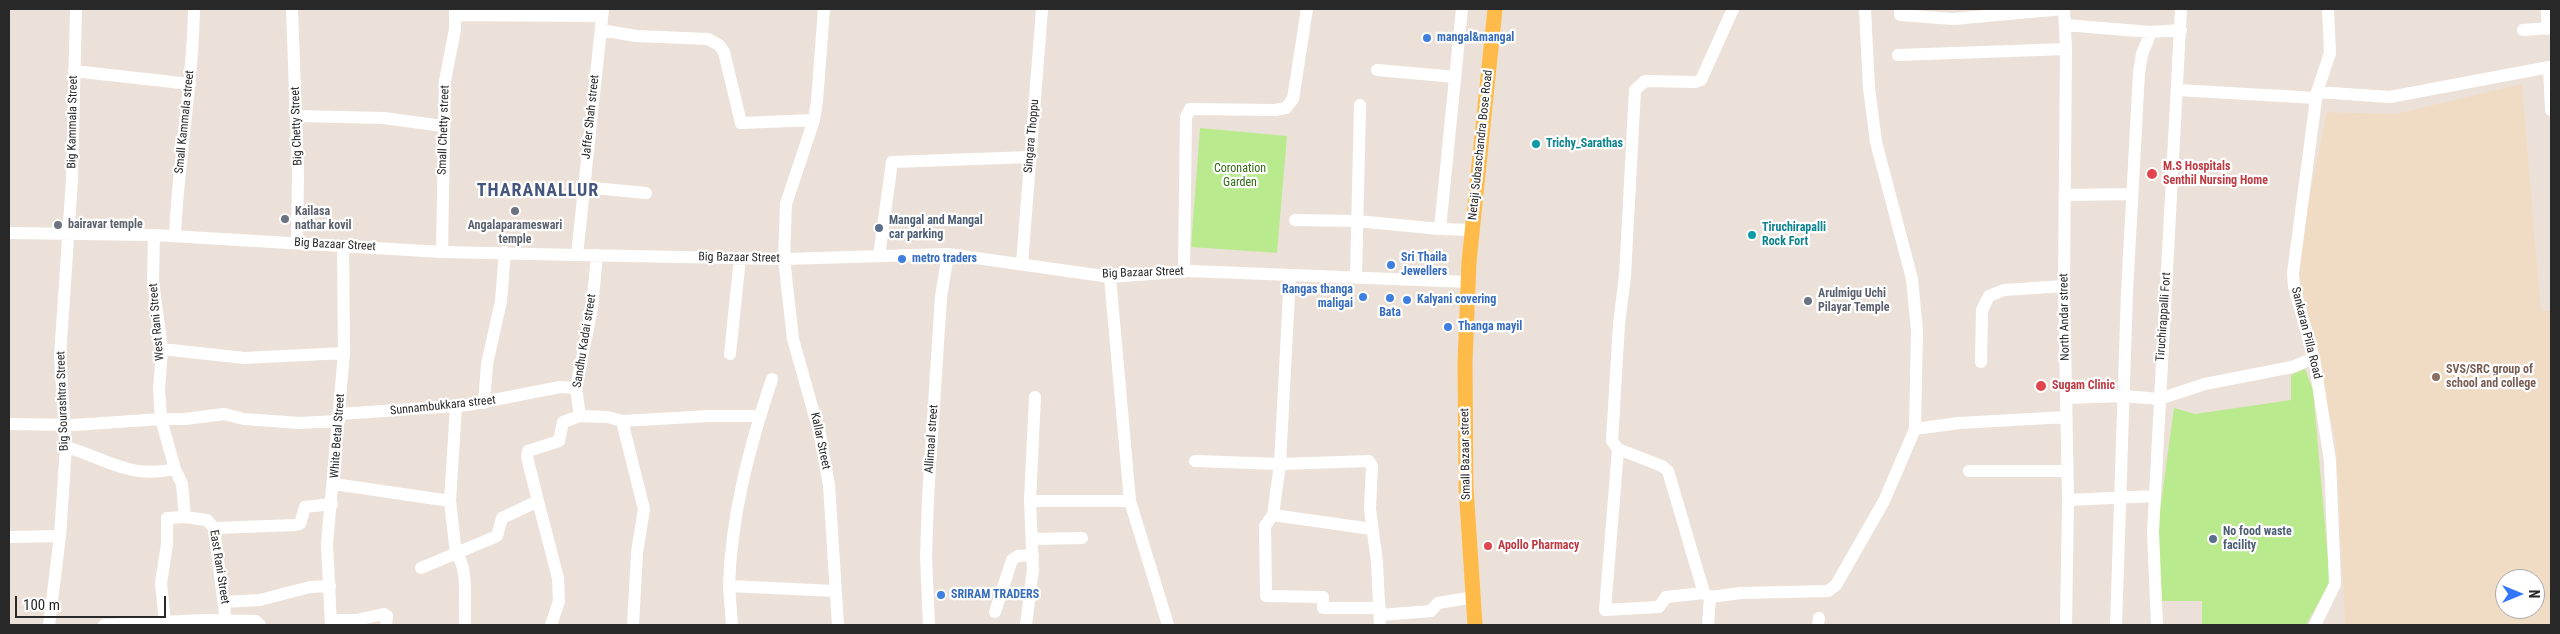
<!DOCTYPE html>
<style>
body{margin:0}
#map{position:relative;width:2560px;height:634px;overflow:hidden;background:#ece1d8;font-family:"Roboto Condensed",sans-serif}
canvas{display:block}
.frame{position:absolute;inset:0;border:10px solid #282828;pointer-events:none}
.north{position:absolute;left:2495px;top:569px;width:50px;height:50px;box-sizing:border-box;background:#fff;border:1px solid #a9a9a9;border-radius:50%;rotate:90deg;font-size:14px;font-weight:700;line-height:20px;text-align:center;color:#282828}
.north::after{content:'';display:block;margin:auto;width:18px;height:22px;background:#3275ff;clip-path:polygon(50% 0,100% 100%,50% 72%,0 100%)}
.scale{position:absolute;left:15px;top:596px;width:151px;height:22px;box-sizing:border-box;border:2px solid #282828;border-top:0;padding-left:6px;font-size:15px;line-height:18px;white-space:nowrap;color:#282828;-webkit-text-stroke:4px #fff;paint-order:stroke}
</style>
<div id="map">
<canvas width="2560" height="634"></canvas>
<div class="frame"></div>
<div class="north">N</div>
<div class="scale">100 m</div>
</div>
<script>
const ctx = document.querySelector('canvas').getContext('2d');
ctx.lineJoin = 'round';
function paint(path, color) { ctx.fillStyle = color; ctx.fill(path, 'evenodd'); }
function strokePath(path, color, width, dash) { ctx.strokeStyle = color; ctx.lineWidth = width; ctx.lineCap = dash ? 'butt' : 'round'; ctx.setLineDash(dash || []); ctx.stroke(path); }
function write(font, color, halo, rows, align = 'center') {
  ctx.font = font + ' "Roboto Condensed",sans-serif'; ctx.lineWidth = 4.5; ctx.setLineDash([]); ctx.textBaseline = 'middle'; ctx.strokeStyle = halo; ctx.fillStyle = color; for (const [text, x, y, turn = 0] of rows) {
    ctx.save(); ctx.translate(x, y); ctx.rotate((+turn || 0) * Math.PI / 180); ctx.textAlign = isNaN(turn) ? turn : align; if (halo) ctx.strokeText(text, 0, 0); ctx.fillText(text, 0, 0); ctx.restore();
  }
}
paint(new Path2D(`
 M 2522,84 L 2541,311 L 2551,311 L 2551,625 L 2345,625 L 2336,443 L 2296,261 L 2327,112 L 2395,114 ZM 2505,579 L 2535,579 L 2535,609 L 2505,609 Z`), '#f0dcc5');
paint(new Path2D(`
 M 1200,128 L 1287,136 L 1277,253 L 1191,247 Z
 M 2305,369 L 2313,390 L 2330,582 L 2306,625 L 2202,625 L 2202,601 L 2159,601 L 2157,532 L 2174,408 L 2195,414 L 2291,400 L 2291,375 Z`), '#baea8e');
strokePath(new Path2D(`
 M 292,9 L 298,174 L 297,243
 M 824,9 L 817,101 L 814,120 L 786,204 L 784,259 L 793,339 L 820,435 L 829,485 L 838,625
 M 1462,9 L 1440,229 L 1473,230
 M 1733,9 L 1701,80 L 1695,82 L 1645,81 L 1635,90 L 1625,276 L 1619,324 L 1612,441 L 1618,449 L 1662,466 L 1668,471 L 1704,593 L 1710,597 L 1741,593 L 1828,591 L 1836,585 L 1884,501 L 1915,429 L 1917,331 L 1912,279 L 1876,142 L 1869,88 L 1865,9
 M 1900,9 L 1900,15 L 1953,19 L 2063,9
 M 2064,9 L 2066,49 L 2064,286 L 2068,500 L 2066,625
 M 2547,9 L 2547,29
 M 456,15 L 602,16
 M 2065,25 L 2151,32 L 2181,30
 M 601,30 L 636,36 L 708,39 L 719,45 L 724,52 L 741,123 L 814,120
 M 2523,30 L 2551,28
 M 1898,55 L 2066,49
 M 1377,70 L 1455,77
 M 74,71 L 190,84
 M 2178,90 L 2316,98
 M 2317,92 L 2390,97 L 2549,67 L 2551,110
 M 296,116 L 384,118 L 443,126
 M 583,187 L 646,193
 M 2065,195 L 2132,194
 M 1295,220 L 1357,221 L 1440,229
 M 9,233 L 154,235 L 442,252 L 577,255 L 784,259 L 948,254 L 1110,277 L 1190,271 L 1469,282
 M 175,236 C 178,160 193,85 194,9
 M 442,252 L 445,81 L 455,29 L 455,9
 M 577,255 L 603,9
 M 597,255 L 592,308 L 576,388 L 580,416 L 608,417 L 622,421 L 644,509 L 637,553 L 633,625
 M 879,256 L 892,162 L 1030,157
 M 1022,264 L 1042,9
 M 1184,272 L 1186,117 L 1190,109 L 1275,110 L 1286,108 L 1293,99 L 1307,9
 M 1290,275 L 1280,464 L 1273,515 L 1372,529
 M 1110,277 L 1130,501 L 1168,625
 M 1356,277 L 1360,105
 M 162,349 L 244,358 L 344,353
 M 730,354 L 740,258
 M 1981,362 L 1982,310 L 1989,296 L 2004,290 L 2064,286
 M 2066,398 L 2124,396 L 2159,399 L 2205,384 L 2292,367 L 2314,358
 M 484,403 L 487,364 L 501,301 L 505,252
 M 456,407 L 450,501 L 456,554 C 469,566 464,607 465,625
 M 340,414 L 468,405 L 560,387 L 576,388
 M 622,421 L 709,416 L 760,416
 M 9,424 L 74,425 L 161,419 L 159,390 L 162,349 L 153,281 L 154,235
 M 1915,429 L 1959,423 L 2066,417
 M 66,447 C 108,459 128,479 175,469
 M 1618,449 L 1605,610 L 1659,607 L 1666,597 L 1704,593
 M 1195,461 L 1280,464 L 1369,461 L 1372,466 L 1370,509 L 1377,562 L 1380,625
 M 1969,471 L 2067,471
 M 334,484 L 450,501
 M 2068,500 L 2155,496
 M 538,501 L 558,578 L 559,601 L 551,625
 M 1030,501 L 1130,501
 M 1273,515 L 1265,526 L 1266,596 L 1323,597 L 1323,608 L 1380,608
 M 214,528 L 296,525 L 300,524 L 305,507 L 332,504
 M 9,537 L 60,536
 M 1033,539 L 1082,538
 M 421,568 L 497,536 L 502,518 L 538,501 L 527,457 L 528,451 L 559,441 L 563,422 L 580,416
 M 729,586 C 731,515 750,445 772,379
 M 224,602 L 260,600 L 310,587 L 330,586
 M 995,612 L 1012,560 L 1018,556 L 1033,555
 M 1380,615 L 1431,611 L 1438,603 L 1474,597
 M 332,620 L 356,620 L 384,614 L 387,616 L 386,625
 M 165,622 L 161,583 L 167,544 L 167,518 L 185,517
 M 226,622 L 214,528 L 207,520 L 185,517 L 182,484 L 175,469 L 161,419 L 185,419 L 224,414 L 244,419 L 299,423 L 339,421
 M 49,625 L 60,536 L 66,447 L 60,357 L 72,179 L 76,9
 M 104,625 L 203,620 L 256,621 L 260,625
 M 331,625 L 327,544 L 344,353 L 343,246
 M 732,625 L 729,586 L 835,591
 M 929,625 L 926,557 L 928,497 L 941,297 L 948,254
 M 1026,625 L 1033,570 L 1030,501 L 1035,397
 M 1708,625 L 1710,597
 M 1818,625 L 1819,618
 M 2116,625 L 2127,292 L 2139,73 L 2142,54 L 2151,32
 M 2157,625 L 2153,532 L 2181,9
 M 2315,625 L 2335,584 L 2330,461 L 2314,358 L 2294,287 L 2293,273 L 2317,92 L 2330,53 L 2328,9`), '#fff', 12);
strokePath(new Path2D(`
 M 1475,625 L 1466,487 L 1465,362 L 1469,262 L 1495,9`), '#ffbb4a', 15);
for (const [x, y, r, color] of [
 [1427,38,5,"#3f7fe0"],
 [1536,144,5,"#0f9aa8"],
 [2152,174,6,"#e0444e"],
 [515,211,5,"#6b7280"],
 [285,219,5,"#6b7280"],
 [58,225,5,"#6b7280"],
 [879,228,5,"#5c6f8a"],
 [1752,235,5,"#0f9aa8"],
 [902,259,5,"#3f7fe0"],
 [1391,265,5,"#3f7fe0"],
 [1363,297,5,"#3f7fe0"],
 [1390,298,5,"#3f7fe0"],
 [1407,300,5,"#3f7fe0"],
 [1808,301,5,"#6b7280"],
 [1448,327,5,"#3f7fe0"],
 [2436,377,5,"#8d6e63"],
 [2041,386,6,"#e0444e"],
 [2213,539,5,"#5c6f8a"],
 [1488,546,5,"#e0444e"],
 [941,595,5,"#3f7fe0"]
]) { const dot = new Path2D(); dot.arc(x, y, r, 0, 2 * Math.PI); ctx.fillStyle = color; ctx.fill(dot); strokePath(dot, '#fff', 2); }
write('bold 12px', '#366cbe', '#fff', [
 ["mangal&mangal",1437,38],
 ["Sri Thaila",1401,258],
 ["Jewellers",1401,272],
 ["metro traders",912,259],
 ["Rangas thanga",1353,290,"right"],
 ["maligai",1353,304,"right"],
 ["Kalyani covering",1417,300],
 ["Bata",1390,313,"center"],
 ["Thanga mayil",1458,327],
 ["SRIRAM TRADERS",951,595]
], 'left');
write('12px', '#282828', '#fff', [
 ["Jaffer Shah street",591,117,-84],
 ["Big Kammala Street",73,122,-89],
 ["Small Kammala street",185,122,-84],
 ["Big Chetty Street",297,126,-92],
 ["Small Chetty street",444,130,-88],
 ["Singara Thoppu",1032,136,-85],
 ["Netaji Subaschandra Bose Road",1481,145,-84],
 ["Big Bazaar Street",335,245,3],
 ["Big Bazaar Street",739,258,1],
 ["Big Bazaar Street",1143,273,-2],
 ["North Andar street",2065,317,-91],
 ["Tiruchirappalli Fort",2164,317,-86],
 ["West Rani Street",157,322,-95],
 ["Sankaran Pilla Road",2306,333,76],
 ["Sandhu Kadai street",585,341,-81],
 ["Big Sourashtra Street",63,401,-92],
 ["Sunnambukkara street",443,406,-6],
 ["White Betal Street",338,436,-86],
 ["Allimaal street",932,439,-86],
 ["Kallar Street",820,441,78],
 ["Small Bazaar street",1466,454,-91],
 ["East Rani Street",219,567,81]
]);
write('bold 12px', '#0d838f', '#fff', [
 ["Trichy_Sarathas",1546,144],
 ["Tiruchirapalli",1762,228],
 ["Rock Fort",1762,242]
], 'left');
write('bold 12px', '#be3a42', '#fff', [
 ["M.S Hospitals",2163,167],
 ["Senthil Nursing Home",2163,181],
 ["Sugam Clinic",2052,386],
 ["Apollo Pharmacy",1498,546]
], 'left');
write('12px', '#316b12', '#fff', [
 ["Coronation",1240,169],
 ["Garden",1240,183]
]);
write('bold 12px', '#5b616d', '#fff', [
 ["Kailasa",295,212],
 ["nathar kovil",295,226],
 ["bairavar temple",68,225],
 ["Angalaparameswari",515,226,"center"],
 ["temple",515,240,"center"],
 ["Arulmigu Uchi",1818,294],
 ["Pilayar Temple",1818,308]
], 'left');
write('bold 12px', '#4e5e75', '#fff', [
 ["Mangal and Mangal",889,221],
 ["car parking",889,235],
 ["No food waste",2223,532],
 ["facility",2223,546]
], 'left');
write('bold 12px', '#785e54', '#fff', [
 ["SVS/SRC group of",2446,370],
 ["school and college",2446,384]
], 'left');
ctx.letterSpacing = '1px';
write('bold 18px', '#44567d', '#fff', [
 ["THARANALLUR",538,191]
]);
ctx.letterSpacing = '0px';
</script>
